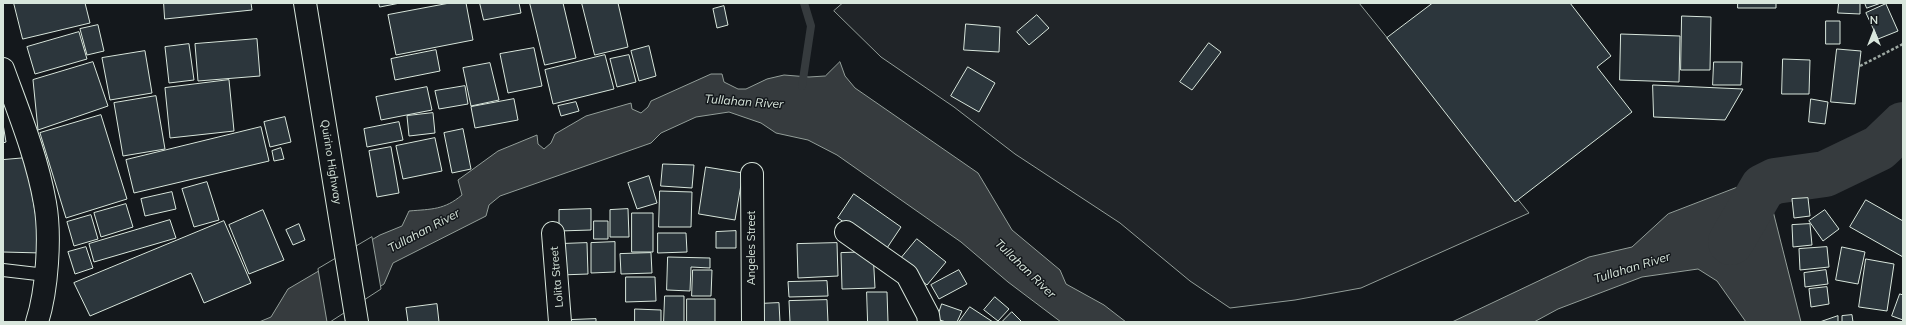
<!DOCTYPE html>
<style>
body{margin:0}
#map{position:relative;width:1906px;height:325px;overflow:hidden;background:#14181c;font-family:Mulish,sans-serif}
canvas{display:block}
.frame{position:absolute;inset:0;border:4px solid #d8e6dc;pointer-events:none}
.north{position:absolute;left:1854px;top:12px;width:40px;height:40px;-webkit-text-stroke:3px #14181c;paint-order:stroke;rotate:0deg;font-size:11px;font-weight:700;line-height:16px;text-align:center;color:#d8e6dc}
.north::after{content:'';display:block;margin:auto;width:14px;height:18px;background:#d8e6dc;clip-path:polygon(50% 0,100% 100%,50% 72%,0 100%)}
</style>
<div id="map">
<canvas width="1906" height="325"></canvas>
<div class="frame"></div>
<div class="north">N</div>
</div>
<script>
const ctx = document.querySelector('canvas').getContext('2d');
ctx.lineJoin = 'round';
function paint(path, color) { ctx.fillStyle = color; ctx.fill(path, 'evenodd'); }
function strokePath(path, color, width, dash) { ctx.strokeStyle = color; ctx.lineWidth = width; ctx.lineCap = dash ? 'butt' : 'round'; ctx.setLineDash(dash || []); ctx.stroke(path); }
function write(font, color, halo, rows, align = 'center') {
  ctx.font = font + ' Mulish,sans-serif'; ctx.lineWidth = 3; ctx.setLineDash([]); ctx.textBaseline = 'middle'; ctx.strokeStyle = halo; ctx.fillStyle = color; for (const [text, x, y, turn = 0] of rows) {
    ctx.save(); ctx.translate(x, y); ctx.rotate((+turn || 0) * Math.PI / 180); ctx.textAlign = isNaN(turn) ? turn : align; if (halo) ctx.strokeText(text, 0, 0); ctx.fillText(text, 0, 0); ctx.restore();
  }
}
const green = new Path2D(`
 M 843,3 L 1359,3 L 1529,213 L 1361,288 L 1295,300 L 1230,308 L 1190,281 L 1120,223 L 1015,154 L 954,107 L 881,57 L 834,11 Z`);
paint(green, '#202428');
strokePath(green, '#939e99', 1);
const water = new Path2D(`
 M 840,62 L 845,76 L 855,88 L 978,173 L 1012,230 L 1060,270 L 1066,284 L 1104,305 L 1126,322 L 1061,322 L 1008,282 L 961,242 L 837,155 L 808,140 L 776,133 L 761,123 L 729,112 L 696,117 L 661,133 L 651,143 L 500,196 L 489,205 L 486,216 L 393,263 L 384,284 L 326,322 L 259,322 L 271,317 L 288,289 L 380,235 L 402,226 L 409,211 C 432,209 444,210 462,195 L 458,180 L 498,151 L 537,135 L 538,144 L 544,149 L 551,143 L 555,134 L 586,116 L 631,103 L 632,109 L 641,113 L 648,107 L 651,101 L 711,74 L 722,74 L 724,82 L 738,89 L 746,89 L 767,79 L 784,75 L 809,77 L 825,76 Z
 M 1746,184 L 1763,187 L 1772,207 L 1801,322 L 1746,322 L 1717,281 L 1698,269 L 1642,277 L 1558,309 L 1534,322 L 1452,322 L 1589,257 L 1632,247 L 1668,214 Z`);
paint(water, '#363b3e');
strokePath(water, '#939e99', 1);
const pier = new Path2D(`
 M 372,237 L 381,289 L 330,322 L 327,322 L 318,269 Z`);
paint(pier, '#14181c');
strokePath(pier, '#939e99', 1);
strokePath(new Path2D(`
 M 802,86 L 811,26 L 804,3`), '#363b3e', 8);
strokePath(new Path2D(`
 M 1731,242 L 1763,187 L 1775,181 L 1825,174 L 1879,148 L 1903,125`), '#363b3e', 46);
const building = new Path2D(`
 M 14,3 L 85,3 L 90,23 L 23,39 Z
 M 164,3 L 251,3 L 252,10 L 165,19 Z
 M 379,3 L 400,3 L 380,7 Z
 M 450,3 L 466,3 L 473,40 L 396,55 L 388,15 Z
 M 480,3 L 519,3 L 521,13 L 484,20 Z
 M 530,3 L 563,3 L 576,58 L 545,65 Z
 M 582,3 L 618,3 L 628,47 L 595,55 Z
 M 1433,3 L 1570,3 L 1611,56 L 1597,67 L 1632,112 L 1515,202 L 1387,38 Z
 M 1738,3 L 1776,3 L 1776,8 L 1738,8 Z
 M 1839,3 L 1860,3 L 1860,14 L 1838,13 Z
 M 1865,3 L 1881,3 L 1867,8 Z
 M 1886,4 L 1898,31 L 1878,39 L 1866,13 Z
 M 724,6 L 728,25 L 717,28 L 713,9 Z
 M 1037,15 L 1049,28 L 1029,45 L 1017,32 Z
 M 1682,16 L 1711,17 L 1710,70 L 1681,70 Z
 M 1826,21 L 1840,21 L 1840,44 L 1826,44 Z
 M 966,24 L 1000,27 L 999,52 L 964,50 Z
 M 98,25 L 104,51 L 87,55 L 80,29 Z
 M 79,32 L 87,59 L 35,74 L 27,47 Z
 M 1621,34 L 1680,36 L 1679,82 L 1620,80 Z
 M 257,39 L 260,76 L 198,81 L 195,44 Z
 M 1209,43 L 1221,52 L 1192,90 L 1180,82 Z
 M 189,44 L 194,80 L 169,83 L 165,47 Z
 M 649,46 L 656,76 L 639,81 L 631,51 Z
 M 534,48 L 542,86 L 508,93 L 500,54 Z
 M 1837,49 L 1861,51 L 1855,104 L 1831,102 Z
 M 436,50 L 440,71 L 395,80 L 391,59 Z
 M 145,51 L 152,93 L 110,100 L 102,58 Z
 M 605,55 L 614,89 L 553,104 L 545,70 Z
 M 629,55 L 636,82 L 617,87 L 610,59 Z
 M 1783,59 L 1810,60 L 1809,94 L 1782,94 Z
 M 93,62 L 108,106 L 38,130 L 33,80 Z
 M 1714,62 L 1742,62 L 1741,85 L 1713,85 Z
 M 490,63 L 499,100 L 471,106 L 463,68 Z
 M 968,67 L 995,83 L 979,112 L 951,96 Z
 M 229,80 L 234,131 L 170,138 L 165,88 Z
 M 1653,85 L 1743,89 L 1725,120 L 1654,117 Z
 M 465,86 L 468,104 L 439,109 L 435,91 Z
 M 427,87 L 432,110 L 381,120 L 376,97 Z
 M 156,96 L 165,149 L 123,156 L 114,103 Z
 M 514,99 L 518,120 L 475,128 L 471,107 Z
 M 1811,99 L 1828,102 L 1825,124 L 1809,122 Z
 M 576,102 L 579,111 L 561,116 L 558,106 Z
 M 433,113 L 435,133 L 409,136 L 407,116 Z
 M 101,115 L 127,199 L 66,218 L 40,133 Z
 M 285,117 L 291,142 L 270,147 L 264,122 Z
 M 399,122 L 403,140 L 367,147 L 364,129 Z
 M 3,124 L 6,142 L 3,143 Z
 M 261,127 L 269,161 L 134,193 L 126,160 Z
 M 463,129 L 471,169 L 452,173 L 444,133 Z
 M 435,138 L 442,171 L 403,179 L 396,146 Z
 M 391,147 L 399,193 L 377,197 L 369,151 Z
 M 281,148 L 284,159 L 274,161 L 272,151 Z
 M 26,158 L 42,253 L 3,252 L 3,160 Z
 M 663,164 L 694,165 L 692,188 L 661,186 Z
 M 706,167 L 743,173 L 735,220 L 699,214 Z
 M 649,176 L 657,203 L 637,209 L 628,183 Z
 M 207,182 L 219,220 L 194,227 L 182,189 Z
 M 660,191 L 692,192 L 691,227 L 659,227 Z
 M 172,192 L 176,209 L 145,216 L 141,199 Z
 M 854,194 L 901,227 L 885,251 L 838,218 Z
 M 1808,198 L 1810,216 L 1794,218 L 1792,199 Z
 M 1866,200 L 1903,221 L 1903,257 L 1850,227 Z
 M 126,204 L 133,227 L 101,237 L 94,213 Z
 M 591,209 L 591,230 L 559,231 L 559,210 Z
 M 628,209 L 629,237 L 610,237 L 610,210 Z
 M 263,210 L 284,260 L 249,274 L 229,225 Z
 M 1825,210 L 1839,229 L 1823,241 L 1809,221 Z
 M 632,213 L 653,213 L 653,252 L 632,252 Z
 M 91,215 L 98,239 L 74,246 L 67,222 Z
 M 170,220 L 176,238 L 94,262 L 89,244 Z
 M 224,221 L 251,283 L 204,303 L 191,273 L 90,316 L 74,283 Z
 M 594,221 L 608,221 L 608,239 L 594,239 Z
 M 299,224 L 305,240 L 293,245 L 286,230 Z
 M 1810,224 L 1812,245 L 1793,247 L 1792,225 Z
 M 736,231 L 736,248 L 716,248 L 716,232 Z
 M 658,233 L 686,233 L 687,252 L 658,253 Z
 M 917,239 L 946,262 L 927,285 L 898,262 Z
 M 615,242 L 615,272 L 591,273 L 591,243 Z
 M 587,243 L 588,274 L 560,275 L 560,244 Z
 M 837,243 L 838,276 L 798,278 L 797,244 Z
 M 86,247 L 93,268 L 75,274 L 68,252 Z
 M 1827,247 L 1829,267 L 1800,270 L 1799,249 Z
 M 1842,247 L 1865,252 L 1858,284 L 1836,280 Z
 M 873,252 L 875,288 L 842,289 L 841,253 Z
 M 651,253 L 652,273 L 621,274 L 620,254 Z
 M 668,257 L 710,258 L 710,268 L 691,267 L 690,291 L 667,290 Z
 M 1866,259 L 1894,264 L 1887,311 L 1859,307 Z
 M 693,270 L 712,270 L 711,296 L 692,296 Z
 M 959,270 L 967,284 L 939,299 L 931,285 Z
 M 1826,270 L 1828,284 L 1805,287 L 1804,273 Z
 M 626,277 L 655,277 L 656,301 L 626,302 Z
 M 827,281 L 828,296 L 789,297 L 788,282 Z
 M 1827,287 L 1829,304 L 1811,307 L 1809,289 Z
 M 867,292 L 887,292 L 888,322 L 868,322 Z
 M 1900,294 L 1903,295 L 1903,320 L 1892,316 Z
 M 665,296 L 684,296 L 684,322 L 664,322 Z
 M 995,297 L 1009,309 L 998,321 L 984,310 Z
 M 687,299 L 715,299 L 715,322 L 687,322 Z
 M 827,300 L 828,322 L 790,322 L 789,301 Z
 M 779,303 L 780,322 L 757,322 L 757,304 Z
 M 437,304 L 439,322 L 408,322 L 406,308 Z
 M 942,304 L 962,311 L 957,322 L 946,322 L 937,319 Z
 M 970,307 L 993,322 L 959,322 Z
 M 635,309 L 661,310 L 661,322 L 635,322 Z
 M 1012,312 L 1022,322 L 1002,322 Z
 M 1852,315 L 1853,322 L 1842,322 L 1842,316 Z
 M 1838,316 L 1838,322 L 1820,322 Z
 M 596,319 L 596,322 L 570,322 L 569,320 Z`);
paint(building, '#2c363c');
strokePath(building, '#d8e6dc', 1);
const lane = new Path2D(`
 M 3,270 L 46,275`);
const street = new Path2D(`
 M 752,174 L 753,322
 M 846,232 L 907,275 L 928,315 L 929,322
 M 553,233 L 560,322`);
const secondary = new Path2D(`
 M 3,69 C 19,113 37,157 45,203 C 51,236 47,291 37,322`);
const primary = new Path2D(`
 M 305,3 L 357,322`);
strokePath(lane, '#d8e6dc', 14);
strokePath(street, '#d8e6dc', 24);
strokePath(secondary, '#d8e6dc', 24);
strokePath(primary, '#d8e6dc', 24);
strokePath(new Path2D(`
 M 1860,66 L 1903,44`), '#9da8a2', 2.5, [3, 2]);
strokePath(lane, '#14181c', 12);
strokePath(street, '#14181c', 22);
strokePath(secondary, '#14181c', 22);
strokePath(primary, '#14181c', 22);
write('11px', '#d8e6dc', '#14181c', [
 ["Quirino Highway",331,162,81],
 ["Angeles Street",752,248,-90],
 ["Lolita Street",557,277,-95]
]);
write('italic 12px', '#d8e6dc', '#14181c', [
 ["Tullahan River",744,102,4],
 ["Tullahan River",424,231,-28],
 ["Tullahan River",1632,268,-17],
 ["Tullahan River",1025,269,44]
]);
</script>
